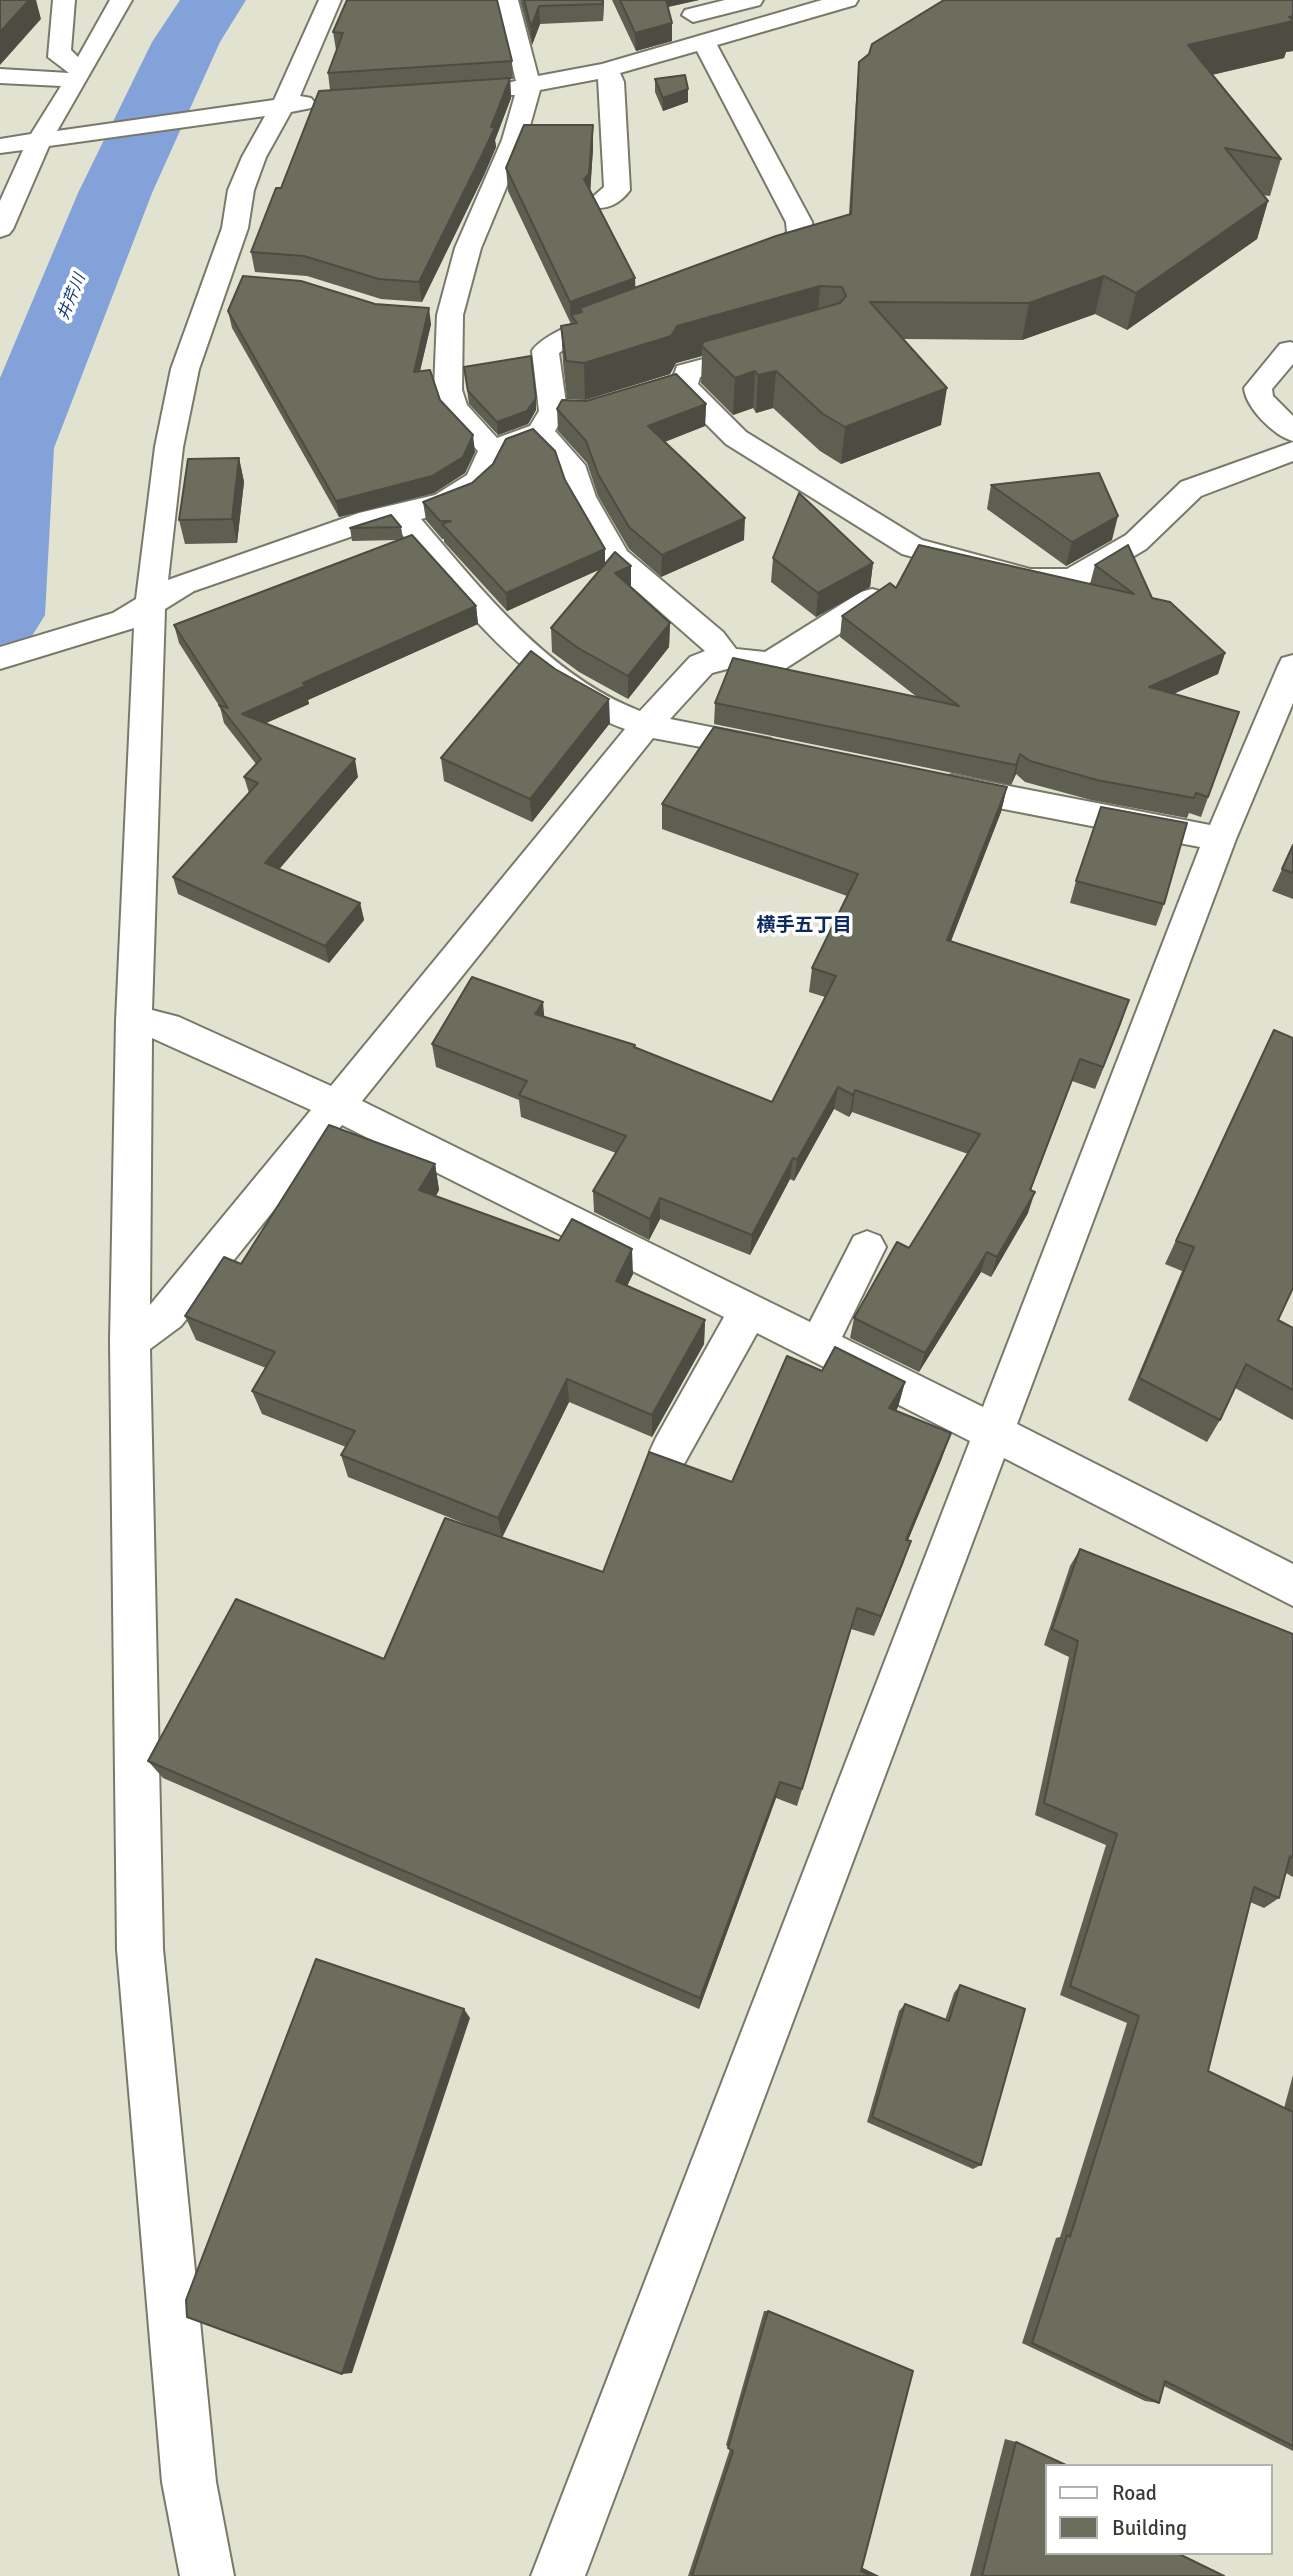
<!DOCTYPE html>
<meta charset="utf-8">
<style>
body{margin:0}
#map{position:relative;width:1293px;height:2576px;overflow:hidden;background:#e2e2d1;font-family:Signika,sans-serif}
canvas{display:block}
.legend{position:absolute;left:1045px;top:2464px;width:228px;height:91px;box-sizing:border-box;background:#fff;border:2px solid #b1b1ae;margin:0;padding:9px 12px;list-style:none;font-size:21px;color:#3b3b34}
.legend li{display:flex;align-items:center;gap:14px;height:35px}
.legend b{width:35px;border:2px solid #b1b1ae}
</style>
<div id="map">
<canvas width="1293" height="2576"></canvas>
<ul class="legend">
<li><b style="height:9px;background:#fff"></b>Road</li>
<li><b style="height:19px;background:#6d6d5e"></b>Building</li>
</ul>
</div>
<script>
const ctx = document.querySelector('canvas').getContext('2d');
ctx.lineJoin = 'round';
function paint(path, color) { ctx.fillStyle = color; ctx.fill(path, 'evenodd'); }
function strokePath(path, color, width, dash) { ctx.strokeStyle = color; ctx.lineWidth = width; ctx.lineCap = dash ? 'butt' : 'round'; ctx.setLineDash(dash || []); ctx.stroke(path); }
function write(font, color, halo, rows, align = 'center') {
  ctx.font = font + ' Signika,"Noto Sans JP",sans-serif'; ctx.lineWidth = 7; ctx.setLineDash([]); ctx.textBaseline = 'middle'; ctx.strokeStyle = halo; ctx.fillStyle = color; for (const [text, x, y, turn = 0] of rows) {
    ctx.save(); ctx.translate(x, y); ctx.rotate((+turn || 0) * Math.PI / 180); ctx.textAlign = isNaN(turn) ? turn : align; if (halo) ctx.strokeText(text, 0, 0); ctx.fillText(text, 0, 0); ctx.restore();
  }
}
paint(new Path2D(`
 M 180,0 L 246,0 L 220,42 L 152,193 L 54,448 L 45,615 L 32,636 L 0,645 L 0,378 L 78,193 L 152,42 Z`), '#82a2d9');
const street = new Path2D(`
 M 53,0 L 75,0 L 71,50 L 78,57 L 110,0 L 132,0 L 57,131 L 274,100 L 319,0 L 341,0 L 300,96 L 311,98 L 315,103 L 311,108 L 291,112 L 266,157 L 254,190 L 248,228 L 199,369 L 183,447 L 168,580 L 359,513 L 435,495 L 467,475 L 478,451 L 444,414 L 434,390 L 437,315 L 455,248 L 502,140 L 515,95 L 498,95 L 494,90 L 498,85 L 516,81 L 496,0 L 518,0 L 538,76 L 602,64 L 822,0 L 858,0 L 855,5 L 717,45 L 812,222 L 813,233 C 799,253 782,277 755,270 L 751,265 L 755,260 L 773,251 L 787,232 L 786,222 L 697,51 L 620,73 L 624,82 L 630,190 C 621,203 606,211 591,207 L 587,202 L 604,187 L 598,79 L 540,90 L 526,140 L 481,248 L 463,315 L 462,390 L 467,405 L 497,438 L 530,426 L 539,411 L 532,351 C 543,333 601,310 621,315 L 625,321 L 621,327 L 566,348 L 559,353 L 567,411 L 555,431 L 585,465 L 596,497 L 627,551 L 723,632 L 736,649 L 765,652 L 861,592 L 872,589 L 883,592 L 887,599 L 883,606 L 783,670 L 763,674 L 727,669 L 712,673 L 670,719 L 771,739 L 776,747 L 771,755 L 760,758 L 653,738 L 362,1101 L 810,1322 L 854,1236 L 867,1231 L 880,1236 L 886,1247 L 842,1337 L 983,1407 L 1200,847 L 952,799 L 941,795 L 936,787 L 941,779 L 952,775 L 1210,825 L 1278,666 L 1282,658 L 1293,655 L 1293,703 L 1236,839 L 1017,1424 L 1293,1564 L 1293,1606 L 1004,1458 L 585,2576 L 531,2576 L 970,1441 L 757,1333 L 684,1464 L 670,1469 L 656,1464 L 650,1451 L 656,1438 L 724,1317 L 342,1125 L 181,1326 L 150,1349 L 163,1949 L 216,2482 L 234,2576 L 180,2576 L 162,2482 L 117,1949 L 110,1341 L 116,1021 L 134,628 L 0,669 L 0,647 L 113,613 L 136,599 L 155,447 L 171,369 L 222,228 L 228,190 L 242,157 L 265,116 L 49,146 L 13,229 L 9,234 L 0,237 L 0,201 L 23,150 L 0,153 L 0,139 L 31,134 L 61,86 L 0,83 L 0,69 L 69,73 L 48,57 ZM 535,444 L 558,468 L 568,497 L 606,564 L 705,651 L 690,657 L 640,711 C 549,676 483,591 421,519 C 457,510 495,495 505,455 ZM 394,525 C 459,602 527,693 625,729 L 331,1086 L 179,1017 L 152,1010 L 165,609 L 194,591 L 373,529 ZM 152,1038 L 311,1110 L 150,1305 Z
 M 725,0 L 763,0 L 760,5 L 693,22 L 682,15 L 685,10 Z
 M 1290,342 L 1293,343 L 1293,364 L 1272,389 L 1273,396 L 1293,416 L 1293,441 C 1274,436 1246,408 1244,388 L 1280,344 Z
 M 752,346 L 762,348 L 766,354 L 762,360 L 700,377 L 698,384 L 746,432 L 922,540 L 1030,569 L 1067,569 L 1126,535 L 1181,482 L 1293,442 L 1293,461 L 1201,496 L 1146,549 L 1084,586 L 1030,589 L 902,554 L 726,444 L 674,392 L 670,386 L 677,366 Z`);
strokePath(street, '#79796a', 4);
paint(street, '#fff');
paint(new Path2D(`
 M 347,0 L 512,61 L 513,79 L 510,79 L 511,98 L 495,140 L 496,147 L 484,175 L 422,302 L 381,299 L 307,276 L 255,272 L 251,252 L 330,90 L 328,73 L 337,50 L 336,50 L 333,32 Z
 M 520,0 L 604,0 L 603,21 L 540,24 L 532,45 Z
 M 612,0 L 699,0 L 668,7 L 672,41 L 636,51 Z
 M 1293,0 L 1293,51 L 1286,52 L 1284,58 L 1212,75 L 1281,159 L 1270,196 L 1262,195 L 1268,201 L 1257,239 L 1127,330 L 1095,314 L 1022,340 L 904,339 L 941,425 L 841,464 L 820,451 L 773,408 L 756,413 L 753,408 L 733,415 L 701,383 L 702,356 L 676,363 L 670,374 L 585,400 L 567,399 L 563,363 L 561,326 L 571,324 L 508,191 L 506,168 L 593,125 L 593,148 L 590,191 L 635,278 L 635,288 L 849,214 L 856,100 L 859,62 Z
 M 655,79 L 688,89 L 688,102 L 663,111 L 655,92 Z
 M 228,311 L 431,324 L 420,371 L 475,452 L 465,473 L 434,493 L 339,517 L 232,328 Z
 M 464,367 L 536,398 L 536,410 L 528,424 L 498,435 L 469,404 Z
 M 586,401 L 706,404 L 705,426 L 665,442 L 744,540 L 661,577 L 629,549 L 598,496 L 587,463 L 558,431 L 557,409 Z
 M 239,458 L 244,482 L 237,543 L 185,544 L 179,520 Z
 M 565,480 L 605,549 L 605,564 L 631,566 L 631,587 L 670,623 L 669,647 L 628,699 L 579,672 L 552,652 L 551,628 L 601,569 L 507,611 L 444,542 L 444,539 L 442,539 L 426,520 L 423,502 Z
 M 991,485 L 1112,540 L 1066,566 L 987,509 Z
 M 401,527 L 403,538 L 476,606 L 478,624 L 308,700 L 309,704 L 266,723 L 358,777 L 279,869 L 360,903 L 364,920 L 329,963 L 178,894 L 173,877 L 249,793 L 244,777 L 256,764 L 224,723 L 220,707 L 179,643 L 174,625 L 399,540 L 352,541 L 350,528 Z
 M 773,558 L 873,563 L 870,587 L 816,617 L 771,582 Z
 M 1095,565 L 1152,598 L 1225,653 L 1218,674 L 1173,694 L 1239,712 L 1201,817 L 1189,813 L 1187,818 L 1091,800 L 1025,782 L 1016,774 L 1011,785 L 714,724 L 715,703 L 917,697 L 840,637 L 842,616 L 896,588 L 1090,584 Z
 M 610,723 L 532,822 L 444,781 L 441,758 Z
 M 1007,787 L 1001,812 L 951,941 L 1129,1000 L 1095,1089 L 1072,1081 L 1031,1190 L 1028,1213 L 991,1277 L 981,1272 L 919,1372 L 850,1338 L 854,1318 L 909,1248 L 968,1154 L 852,1112 L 849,1117 L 834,1109 L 794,1181 L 790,1179 L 750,1255 L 660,1219 L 649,1240 L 594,1212 L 593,1191 L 616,1153 L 521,1117 L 519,1100 L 436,1067 L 432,1044 L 544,1017 L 635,1045 L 635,1048 L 772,1102 L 825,997 L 809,992 L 812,968 L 847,896 L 662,829 L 662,804 Z
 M 1293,845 L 1293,899 L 1272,891 Z
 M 1076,881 L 1164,904 L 1156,926 L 1070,903 Z
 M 1261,1057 L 1278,1320 L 1293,1328 L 1293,1420 L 1235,1388 L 1220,1420 L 1207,1442 L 1128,1400 L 1182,1271 L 1165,1264 Z
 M 435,1164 L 439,1190 L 436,1196 L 633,1274 L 627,1286 L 705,1320 L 704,1344 L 652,1437 L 569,1402 L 502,1537 L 603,1572 L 732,1482 L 822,1371 L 905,1382 L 898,1407 L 896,1411 L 942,1458 L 908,1540 L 911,1541 L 903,1564 L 874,1636 L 851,1629 L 797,1806 L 776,1798 L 699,2009 L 163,1778 L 148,1761 L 384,1659 L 488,1533 L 348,1477 L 341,1455 L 346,1447 L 262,1414 L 252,1391 L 266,1368 L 196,1340 L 185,1316 L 241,1264 Z
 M 1080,1549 L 1293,1634 L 1293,1877 L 1286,1873 L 1279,1898 L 1264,1908 L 1250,1902 L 1208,2071 L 1284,2108 L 1293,2075 L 1293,2451 L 1164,2386 L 1159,2403 L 1145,2401 L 1022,2343 L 1056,2238 L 1060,2237 L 1127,2023 L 1060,1995 L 1106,1845 L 1035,1815 L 1069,1657 L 1044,1645 L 1070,1566 Z
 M 960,1985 L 981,2165 L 973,2169 L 867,2122 L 899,2011 L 905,2004 L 945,2020 L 954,1993 Z
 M 764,2311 L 768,2311 L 862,2568 L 879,2576 L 688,2576 L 730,2449 L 726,2445 Z
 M 1005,2439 L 1016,2442 L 1046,2553 L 1224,2576 L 970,2576 Z`), '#5e5e51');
paint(new Path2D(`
 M 29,0 L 36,0 L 41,19 L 0,65 L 0,32 Z
 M 603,0 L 604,0 L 603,21 Z
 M 663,0 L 699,0 L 663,8 Z
 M 539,6 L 540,24 L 532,45 L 531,27 Z
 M 1293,16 L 1293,51 L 1286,52 L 1284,58 L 1180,82 L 1188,45 Z
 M 672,23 L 672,41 L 636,51 L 635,33 Z
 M 510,78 L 511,98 L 495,140 L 496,147 L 484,175 L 422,302 L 419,282 L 491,127 Z
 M 688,89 L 688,102 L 663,111 L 663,98 Z
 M 593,125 L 593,148 L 590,196 L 584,179 Z
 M 1268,201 L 1257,239 L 1127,330 L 1136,293 Z
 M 1104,276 L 1095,314 L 1022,340 L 1029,303 Z
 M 635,278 L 636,301 L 582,312 L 580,308 L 580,321 L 571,315 L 571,324 L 570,302 Z
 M 820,286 L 817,323 L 702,346 L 702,356 L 676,363 L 670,374 L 585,400 L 584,363 L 677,326 Z
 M 429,308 L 431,324 L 416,388 L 414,372 Z
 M 755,371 L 753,408 L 733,415 L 735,378 Z
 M 776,371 L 773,408 L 756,413 L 758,375 Z
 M 947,388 L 941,425 L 841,464 L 845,427 Z
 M 536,398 L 536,410 L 528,424 L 498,435 L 497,422 Z
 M 706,404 L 705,426 L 648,448 L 648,426 Z
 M 473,435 L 475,452 L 465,473 L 434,493 L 339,517 L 336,501 Z
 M 239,458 L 244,482 L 237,543 L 232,519 Z
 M 1118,516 L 1112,540 L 1066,566 L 1072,542 Z
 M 745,518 L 744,540 L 661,577 L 662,555 Z
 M 605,549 L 605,567 L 507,611 L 506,593 Z
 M 873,563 L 870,587 L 816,617 L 818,593 Z
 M 631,566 L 631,590 L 615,573 Z
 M 476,606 L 478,624 L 308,700 L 309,704 L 246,732 L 242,714 L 303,683 Z
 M 670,623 L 669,647 L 628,699 L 628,676 Z
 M 1225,653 L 1218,674 L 1142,708 L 1149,687 Z
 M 609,699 L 610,723 L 532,822 L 530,799 Z
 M 1020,754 L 1016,774 L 1011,785 L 1016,765 Z
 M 355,759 L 358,777 L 270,880 L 265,863 Z
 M 1007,787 L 1001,812 L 942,964 L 947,940 Z
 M 360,903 L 364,920 L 329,963 L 325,946 Z
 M 1129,1000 L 1121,1024 L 1095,1089 L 1103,1067 Z
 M 543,1002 L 545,1025 L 535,1014 Z
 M 1080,1059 L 1072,1081 L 1023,1211 L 1030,1190 Z
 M 838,1087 L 834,1109 L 794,1181 L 797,1160 Z
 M 855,1090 L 852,1112 L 849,1117 L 853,1095 Z
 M 793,1158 L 790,1179 L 750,1255 L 752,1235 Z
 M 435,1164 L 439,1190 L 424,1216 L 419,1190 Z
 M 1035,1192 L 1028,1213 L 991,1277 L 997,1257 Z
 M 660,1198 L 660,1219 L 649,1240 L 650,1219 Z
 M 632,1249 L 633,1274 L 617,1306 L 616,1281 Z
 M 987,1252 L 981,1272 L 919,1372 L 925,1353 Z
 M 705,1320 L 704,1344 L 652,1437 L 652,1415 Z
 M 567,1379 L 569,1402 L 502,1538 L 498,1518 Z
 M 905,1382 L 898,1407 L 882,1433 L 889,1408 Z
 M 951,1433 L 942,1458 L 899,1562 L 906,1540 Z
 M 911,1541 L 903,1564 L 874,1636 L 881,1616 Z
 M 780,1782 L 776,1798 L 699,2009 L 700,1998 Z
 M 464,2009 L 470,2018 L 352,2373 L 342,2374 Z
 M 855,2564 L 879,2576 L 871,2576 L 861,2571 Z`), '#4c4c42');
const building = new Path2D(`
 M 0,0 L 29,0 L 0,32 Z
 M 347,0 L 497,0 L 512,61 L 328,73 L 343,33 L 333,32 Z
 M 524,0 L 603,0 L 602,4 L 539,6 L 531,27 Z
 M 620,0 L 666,0 L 672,23 L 635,33 Z
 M 944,0 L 1293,0 L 1293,16 L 1289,17 L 1293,20 L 1293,21 L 1188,45 L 1281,159 L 1225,148 L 1268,201 L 1136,293 L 1104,276 L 1029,303 L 870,302 L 947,388 L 845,427 L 823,414 L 776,371 L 758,375 L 755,371 L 735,378 L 702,346 L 703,342 L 840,303 L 846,296 L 842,287 L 820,286 L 677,326 L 671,336 L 584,363 L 566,361 L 561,326 L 577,323 L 571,315 L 582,312 L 580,308 L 776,236 L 851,214 L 859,62 L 869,54 L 872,44 Z
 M 685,75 L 688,89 L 663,98 L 655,79 Z
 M 510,78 L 491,127 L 495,127 L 482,155 L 419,282 L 379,279 L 304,256 L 251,252 L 276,188 L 281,188 L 319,91 Z
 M 524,125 L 593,125 L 589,174 L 584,179 L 635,278 L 570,302 L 506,168 Z
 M 243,276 L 301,281 L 375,304 L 429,308 L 414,372 L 430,370 L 440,400 L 473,435 L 463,457 L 432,476 L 336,501 L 228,311 Z
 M 531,356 L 536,398 L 527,411 L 497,422 L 468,391 L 464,367 Z
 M 676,374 L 706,404 L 648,426 L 745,518 L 662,555 L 629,527 L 598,474 L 586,441 L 557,409 L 562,400 L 586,401 Z
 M 533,429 L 555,451 L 565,480 L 605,549 L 506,593 L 442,524 L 451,521 L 440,521 L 423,502 L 472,483 L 493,464 L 506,439 Z
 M 239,458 L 232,519 L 179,520 L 188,459 Z
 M 1099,473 L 1118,516 L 1072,542 L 991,485 Z
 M 799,493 L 873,563 L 818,593 L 773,558 Z
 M 391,515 L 401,527 L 350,528 Z
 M 412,535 L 476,606 L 303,683 L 305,686 L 242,714 L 355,759 L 265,863 L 360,903 L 325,946 L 173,877 L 258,783 L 244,777 L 261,759 L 219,705 L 228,708 L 174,625 Z
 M 919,545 L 1134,594 L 1095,565 L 1128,545 L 1152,598 L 1170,602 L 1225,653 L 1149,687 L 1239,712 L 1208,797 L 1196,793 L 1194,798 L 1097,780 L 1030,761 L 1020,754 L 1016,765 L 715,703 L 733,658 L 959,706 L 842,616 L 890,583 L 896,588 Z
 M 615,552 L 631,566 L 615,573 L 670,623 L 628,676 L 578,648 L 551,628 Z
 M 531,651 L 555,669 L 609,699 L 530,799 L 441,758 Z
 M 714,727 L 1007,787 L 947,940 L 1129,1000 L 1103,1067 L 1080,1059 L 1030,1190 L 1035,1192 L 997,1257 L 987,1252 L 925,1353 L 854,1318 L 897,1242 L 909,1248 L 980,1134 L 855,1090 L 853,1095 L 838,1087 L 797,1160 L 793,1158 L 752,1235 L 660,1198 L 650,1219 L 593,1191 L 626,1136 L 519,1095 L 527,1081 L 432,1044 L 472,977 L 543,1002 L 535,1014 L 635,1045 L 634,1047 L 772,1102 L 836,976 L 812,968 L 858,874 L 662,804 Z
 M 1101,807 L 1187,823 L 1164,904 L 1076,881 Z
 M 1293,845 L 1293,873 L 1282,869 Z
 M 1274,1030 L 1293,1038 L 1293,1288 L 1278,1320 L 1293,1328 L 1293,1390 L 1246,1364 L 1220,1420 L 1139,1378 L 1194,1247 L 1176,1241 Z
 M 329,1125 L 435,1164 L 419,1190 L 559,1241 L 572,1219 L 632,1249 L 616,1281 L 705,1320 L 652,1415 L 567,1379 L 498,1518 L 341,1455 L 355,1431 L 252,1391 L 275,1352 L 185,1316 L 224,1257 L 241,1264 Z
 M 835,1347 L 905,1382 L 889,1408 L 951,1433 L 906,1540 L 911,1541 L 881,1616 L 857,1608 L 802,1789 L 780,1782 L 700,1998 L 148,1761 L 236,1599 L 384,1659 L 445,1518 L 603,1572 L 649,1452 L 732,1482 L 787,1356 L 822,1371 Z
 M 1080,1549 L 1293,1634 L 1293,1858 L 1290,1856 L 1279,1898 L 1254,1887 L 1208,2071 L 1293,2112 L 1293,2446 L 1165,2381 L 1159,2403 L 1032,2343 L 1067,2235 L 1070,2237 L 1139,2016 L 1070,1986 L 1117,1834 L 1044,1803 L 1078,1641 L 1052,1629 Z
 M 316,1959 L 464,2009 L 342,2374 L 187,2317 L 186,2300 Z
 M 960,1985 L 1025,2009 L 981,2165 L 872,2117 L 905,2004 L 949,2021 Z
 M 768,2311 L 913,2371 L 861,2571 L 871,2576 L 692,2576 L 733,2451 L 728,2448 Z
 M 1016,2442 L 1068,2466 L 1046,2466 L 1046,2553 L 1177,2553 L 1224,2576 L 982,2576 Z`);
paint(building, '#6d6d5e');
strokePath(building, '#4c4c42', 2);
write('italic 16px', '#163b7c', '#fff', [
 ["井芹川",72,297,-68]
]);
write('bold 19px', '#0c2a5e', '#fff', [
 ["横手五丁目",804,926]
]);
</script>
